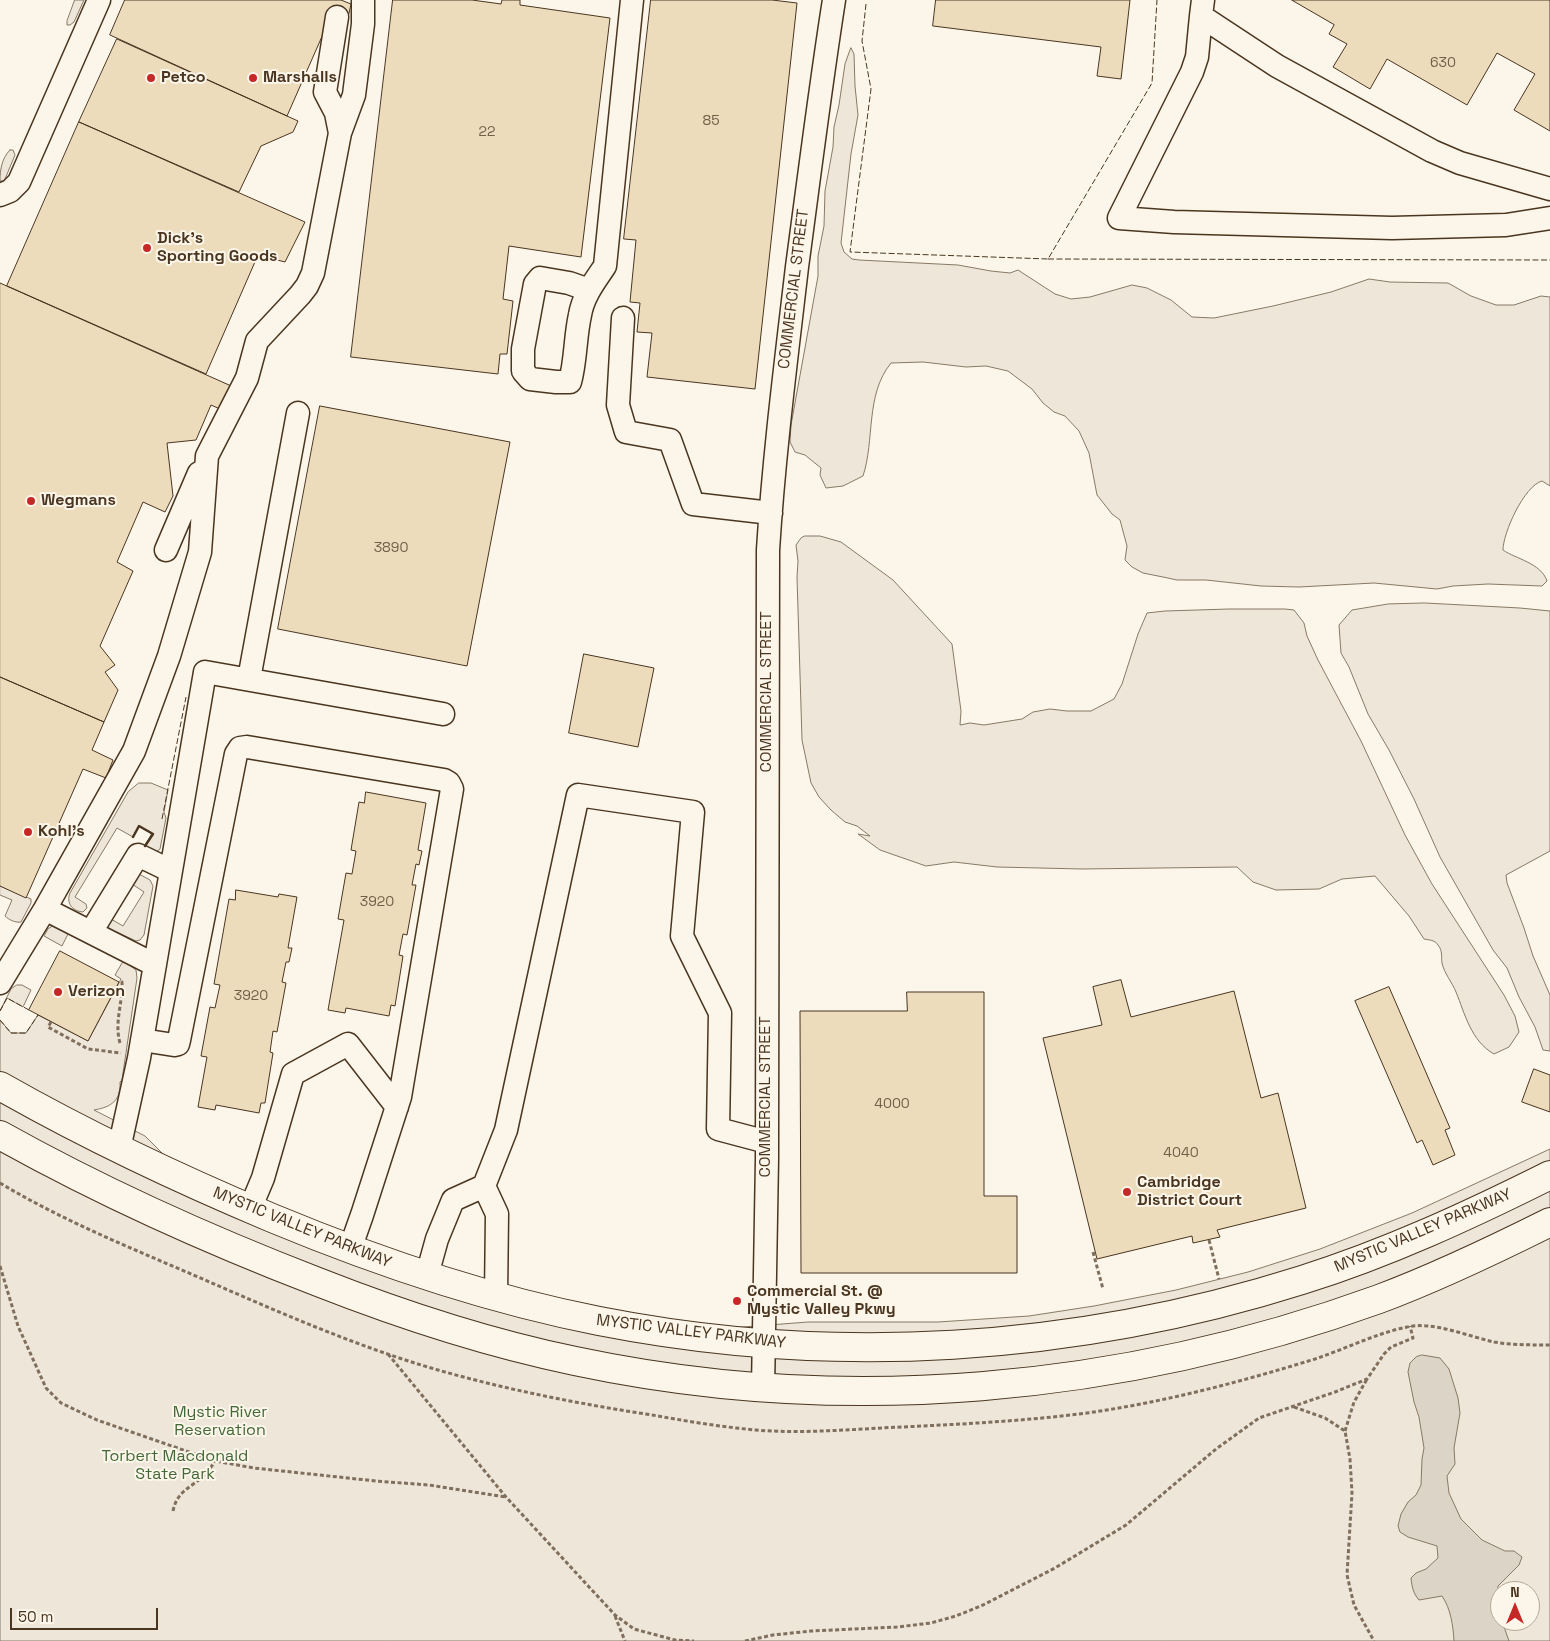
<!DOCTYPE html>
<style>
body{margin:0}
#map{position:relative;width:1550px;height:1641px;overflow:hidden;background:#fbf6e9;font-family:"Space Grotesk",sans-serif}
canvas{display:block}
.north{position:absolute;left:1490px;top:1581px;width:50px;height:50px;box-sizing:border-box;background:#fbf6e9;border:1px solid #b4a999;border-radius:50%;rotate:0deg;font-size:14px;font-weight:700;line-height:20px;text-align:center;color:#4a3520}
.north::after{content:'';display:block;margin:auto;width:18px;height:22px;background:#c62828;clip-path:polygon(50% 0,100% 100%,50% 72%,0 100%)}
.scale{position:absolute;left:10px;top:1608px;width:148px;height:22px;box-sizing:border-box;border:2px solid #4a3520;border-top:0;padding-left:6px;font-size:15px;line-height:18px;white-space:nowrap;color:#4a3520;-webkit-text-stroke:4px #fbf6e9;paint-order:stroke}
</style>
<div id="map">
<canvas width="1550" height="1641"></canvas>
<div class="north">N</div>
<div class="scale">50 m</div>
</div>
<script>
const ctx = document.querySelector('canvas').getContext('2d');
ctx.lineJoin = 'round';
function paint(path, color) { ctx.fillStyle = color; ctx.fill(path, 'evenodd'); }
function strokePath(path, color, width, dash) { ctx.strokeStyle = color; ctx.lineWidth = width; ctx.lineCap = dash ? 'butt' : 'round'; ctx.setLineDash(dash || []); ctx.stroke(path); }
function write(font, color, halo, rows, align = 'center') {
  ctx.font = font + ' "Space Grotesk",sans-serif'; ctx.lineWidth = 4; ctx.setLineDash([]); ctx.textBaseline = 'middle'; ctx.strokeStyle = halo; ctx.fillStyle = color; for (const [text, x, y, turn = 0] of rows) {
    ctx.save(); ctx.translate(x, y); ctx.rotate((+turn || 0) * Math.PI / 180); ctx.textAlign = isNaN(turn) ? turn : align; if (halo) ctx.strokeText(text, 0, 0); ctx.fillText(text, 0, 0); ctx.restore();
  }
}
const green = new Path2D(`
 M 75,0 L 84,0 L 74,22 L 70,25 L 67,25 L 67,21 Z
 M 851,48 L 854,54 L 855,86 L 858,115 L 851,154 L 841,243 L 844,252 L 852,259 L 859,260 L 958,265 L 991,271 L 1010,273 L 1018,270 L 1055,294 L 1071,299 L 1090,297 L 1132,285 L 1147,288 L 1171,300 L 1192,317 L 1214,318 L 1273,306 L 1331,292 L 1369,279 L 1390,282 L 1448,283 L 1471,296 L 1496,305 L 1514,305 L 1541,296 L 1550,297 L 1550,486 L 1542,481 C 1524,486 1503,533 1503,550 C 1516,559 1541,563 1547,581 L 1542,586 L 1488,584 L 1453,586 L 1437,589 L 1374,583 L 1299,587 L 1261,586 L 1206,580 L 1177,580 L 1163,577 L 1143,573 L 1132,567 L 1125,560 L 1127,546 L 1120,520 L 1112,514 L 1097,495 L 1089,453 L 1079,431 L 1065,416 L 1054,412 L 1043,403 L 1032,389 L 1008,371 L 986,366 L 966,367 L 923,362 L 891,363 C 865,395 875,440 863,476 L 843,486 L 826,488 L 820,475 L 821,468 L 805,455 L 795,452 L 790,442 L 791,425 L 818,276 L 818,256 L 824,226 L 825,191 L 833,147 L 834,127 L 839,105 L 845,64 Z
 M 10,150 L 13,150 L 15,155 L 5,179 L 3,181 L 0,181 C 0,169 2,158 10,150 Z
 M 805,536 L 820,536 L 841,542 L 893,580 L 952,644 L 961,711 L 960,725 L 970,723 L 984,725 L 1022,719 L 1033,712 L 1050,709 L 1067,711 L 1091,711 L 1114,699 L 1122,684 L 1138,634 L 1147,613 L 1165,611 L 1229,609 L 1285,609 L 1294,610 L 1304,623 L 1307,636 L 1318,660 L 1361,741 L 1405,835 L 1432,884 L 1504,995 L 1515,1016 L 1519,1032 L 1509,1047 L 1494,1054 C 1471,1041 1465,1014 1456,992 C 1452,982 1444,973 1442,963 C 1441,957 1443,951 1438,945 C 1435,940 1429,940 1424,939 L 1409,916 L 1375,876 L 1342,879 L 1319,889 L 1276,890 L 1253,882 L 1237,867 L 1082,869 L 997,867 L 954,862 L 926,866 L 880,850 L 858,834 L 870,836 L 857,826 L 845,822 L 831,810 L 819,797 L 811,783 L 802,740 L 797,577 L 798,561 L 796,545 L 801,538 Z
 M 1425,603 L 1520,608 L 1550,611 L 1550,851 L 1506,875 L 1507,883 L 1524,928 L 1533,956 L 1550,995 L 1550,1051 L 1543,1050 L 1535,1027 L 1519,997 L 1507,968 L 1493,950 L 1440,857 L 1414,799 L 1389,750 L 1368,714 L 1349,667 L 1341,653 L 1339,625 L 1352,610 L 1388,604 Z
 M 139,783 L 151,783 L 168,790 L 164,812 L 166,818 L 160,849 L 155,853 L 145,846 L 152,833 L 139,826 L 133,837 L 117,828 L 75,897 L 86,904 L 87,908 L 83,912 C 72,911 66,903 70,893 L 128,792 Z
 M 139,874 L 150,880 L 153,886 L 144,935 L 140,940 L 136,941 L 108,928 L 106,925 L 111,919 L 123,926 L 144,892 L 132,884 Z
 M 0,886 L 31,899 L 31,903 L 21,922 C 16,923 9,920 5,916 L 12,900 L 0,895 Z
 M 53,926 L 56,926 L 69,932 L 62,946 L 44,936 L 48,929 Z
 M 125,962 L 136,970 L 137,978 L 122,1080 L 120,1082 C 121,1100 112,1107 94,1110 L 145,1136 L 172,1163 L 388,1251 L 554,1300 L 646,1317 L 730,1328 L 808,1322 L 938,1322 L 1029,1316 L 1094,1306 L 1176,1290 L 1248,1272 L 1320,1249 L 1412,1213 L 1550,1149 L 1550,1641 L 0,1641 L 0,1020 L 11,1033 L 26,1033 L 38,1015 L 88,1041 L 121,979 L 115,975 L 122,963 ZM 1500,1591 L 1530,1591 L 1530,1621 L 1500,1621 Z
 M 17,985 L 22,985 L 31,990 L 23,1007 L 7,998 L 0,1011 L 11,989 Z`);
paint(green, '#ede6d9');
strokePath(green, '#887966', 1);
const water = new Path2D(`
 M 1422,1355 L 1440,1358 L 1449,1369 L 1458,1398 L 1460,1413 L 1454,1448 L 1455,1464 L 1447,1476 L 1449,1493 L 1461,1519 L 1482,1540 L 1505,1551 L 1514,1551 L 1522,1557 L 1519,1565 L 1498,1586 L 1498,1606 L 1500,1621 L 1502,1621 L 1509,1641 L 1454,1641 C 1453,1626 1451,1609 1442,1596 L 1419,1600 C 1413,1593 1412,1587 1411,1578 L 1416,1573 L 1426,1569 L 1438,1558 L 1437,1546 L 1408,1537 L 1400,1532 L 1398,1526 L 1401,1514 L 1408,1502 L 1416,1495 L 1421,1485 L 1422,1459 L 1424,1448 L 1419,1417 L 1414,1402 L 1408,1372 L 1410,1363 L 1416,1357 Z`);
paint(water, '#dcd4c6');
strokePath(water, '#887966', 1);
const building = new Path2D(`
 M 125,0 L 341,0 L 351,4 L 348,18 L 331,16 L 287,116 L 110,35 Z
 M 393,0 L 472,0 L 501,4 L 502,0 L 520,0 L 520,5 L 610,18 L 581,257 L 509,246 L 503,299 L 513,301 L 507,354 L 500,354 L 498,374 L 351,357 Z
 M 651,0 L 772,0 L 797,3 L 755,389 L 647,377 L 652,333 L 637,332 L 640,303 L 630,302 L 636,240 L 624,239 Z
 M 936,0 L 1130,0 L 1121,79 L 1097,76 L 1101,47 L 933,26 Z
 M 1292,0 L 1550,0 L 1550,131 L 1514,110 L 1535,74 L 1497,53 L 1467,105 L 1387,59 L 1370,89 L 1333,67 L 1347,44 L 1329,34 L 1334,25 Z
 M 117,39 L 298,121 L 293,132 L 261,146 L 239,192 L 79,122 Z
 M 79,122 L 305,222 L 285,262 L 258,255 L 206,374 L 7,286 Z
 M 0,283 L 238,389 L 220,409 L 211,405 L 196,440 L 167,443 L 173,496 L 165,512 L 143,502 L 117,562 L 133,571 L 100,646 L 115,665 L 105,672 L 118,690 L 104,722 L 0,677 Z
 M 320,406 L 510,442 L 467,666 L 278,629 Z
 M 584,654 L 654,668 L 638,747 L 569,733 Z
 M 0,677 L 104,722 L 92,750 L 113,760 L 106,778 L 83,769 L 26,898 L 0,886 Z
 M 366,792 L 426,803 L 418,850 L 422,851 L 419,865 L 416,864 L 412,885 L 416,885 L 407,935 L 403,934 L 399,955 L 403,956 L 395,1006 L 391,1005 L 389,1016 L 346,1008 L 345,1013 L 328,1010 L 344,920 L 338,919 L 346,873 L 352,874 L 356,851 L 351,850 L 359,802 L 364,803 Z
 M 236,890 L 278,897 L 279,894 L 297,897 L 288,948 L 292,948 L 289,962 L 286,962 L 282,982 L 286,983 L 277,1032 L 273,1031 L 270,1052 L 273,1053 L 265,1103 L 261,1103 L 259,1113 L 216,1105 L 215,1110 L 198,1107 L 207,1057 L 201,1056 L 210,1007 L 215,1008 L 220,985 L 214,984 L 229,899 L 235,900 Z
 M 60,951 L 119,982 L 88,1041 L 29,1010 Z
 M 1121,980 L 1131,1017 L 1234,991 L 1261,1098 L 1278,1093 L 1306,1208 L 1217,1230 L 1220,1237 L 1193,1243 L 1192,1236 L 1097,1259 L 1043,1038 L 1102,1025 L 1093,987 Z
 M 1389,987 L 1450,1128 L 1445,1130 L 1455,1155 L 1433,1165 L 1422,1140 L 1417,1143 L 1355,1001 Z
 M 907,992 L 984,992 L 984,1196 L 1017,1196 L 1017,1273 L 801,1273 L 800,1011 L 907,1011 Z
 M 1534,1069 L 1550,1075 L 1550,1112 L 1522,1102 Z`);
paint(building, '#ecdcbc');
strokePath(building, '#4a3520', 1);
const minor = new Path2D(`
 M 1203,0 L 1201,16 L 1277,66 L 1432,151 L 1460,163 L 1550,189
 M 1201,16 L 1197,57 L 1192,72 L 1119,218 L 1174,222 L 1392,228 L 1506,225 L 1550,218
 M 337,17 L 325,92 L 336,113 L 340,133
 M 0,195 L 10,191 L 19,182 L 99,0
 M 589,290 L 569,283 L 540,278 L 535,284 L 523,349 L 523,371 L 530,379 L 556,382 L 570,382 C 576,360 575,337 580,315 C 583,296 595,281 605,266 L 632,0
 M 623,318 L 618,405 L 626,432 L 670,440 L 693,504 L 771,513
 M 166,550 L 199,473
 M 249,679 L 298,413
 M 45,909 L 155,965
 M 91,932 L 138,855 L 171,871
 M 0,983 L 45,909 L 134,751 L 169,656 L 200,552 L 207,456 L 247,378 L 257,341 L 300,295 L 307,286 L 313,273 L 340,133 L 354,95 L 363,24 L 363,0
 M 142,1040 L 174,1045 L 178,1044 L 179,1040 L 236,754 L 240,748 L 247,747 L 444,780 L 449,783 L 452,789 L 400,1097 L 362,1215 L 350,1249
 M 119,1149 L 139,1058 L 205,672 L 443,714
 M 484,1186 L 506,1130 L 578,795 L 693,812 L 682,936 L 720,1013 L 718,1129 L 767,1142
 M 250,1209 L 263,1178 L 293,1074 L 348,1044 L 397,1107
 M 427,1275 L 437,1239 L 453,1200 L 484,1186 L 497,1214 L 496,1297
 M 763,1388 L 767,1159 L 768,550 C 774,455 786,361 797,267 C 809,178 820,89 834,0`);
const highway = new Path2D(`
 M 0,1086 C 88,1136 179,1179 272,1218 C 378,1262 487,1299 599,1321 C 833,1367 1075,1352 1302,1280 C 1388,1253 1470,1215 1550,1175
 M 0,1135 C 102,1192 209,1240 318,1282 C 402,1315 488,1343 575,1361 C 843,1418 1123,1392 1379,1299 C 1438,1277 1494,1250 1550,1222`);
strokePath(minor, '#4a3520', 25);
strokePath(highway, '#4a3520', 30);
strokePath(new Path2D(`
 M 51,1022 L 48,1027 L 88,1049 L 121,1053
 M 120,1043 C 114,1022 123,1003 122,982 L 120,980
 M 0,1183 C 65,1222 136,1250 205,1280 C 281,1313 358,1347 438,1370 C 508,1390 580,1404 652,1415 C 686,1421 721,1427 756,1430 C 805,1434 853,1429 902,1427 C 964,1424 1025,1421 1087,1413 C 1165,1402 1240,1382 1315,1359 C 1345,1349 1377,1333 1407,1327 C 1433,1321 1467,1336 1494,1342 C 1512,1345 1531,1345 1550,1345
 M 1209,1240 L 1219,1279
 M 1093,1252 L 1103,1289
 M 0,1266 L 18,1326 L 46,1388 L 61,1403 L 97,1420 L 215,1461 L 254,1468 L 376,1481 L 429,1485 L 506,1497
 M 388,1354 L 506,1497 L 615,1615 L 634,1629 L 675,1640 L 694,1641
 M 1294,1407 L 1325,1418 L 1345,1431 L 1350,1459 L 1352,1493 L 1347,1575 L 1354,1605 L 1374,1641
 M 1345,1431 L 1354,1402 L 1367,1379
 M 173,1511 C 177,1490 192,1488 205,1474 C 209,1470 212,1466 215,1461
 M 615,1616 L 625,1641
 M 745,1641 L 773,1635 L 811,1631 L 897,1627 L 931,1623 L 956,1616 L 983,1605 L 1055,1568 L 1126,1525 L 1216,1449 L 1259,1418 L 1335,1392 L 1367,1379 L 1384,1354 L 1391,1347 L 1413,1338 L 1410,1326`), '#7f6f5c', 3, [4, 2.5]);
strokePath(minor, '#fbf6e9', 22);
strokePath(highway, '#fbf6e9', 28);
strokePath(new Path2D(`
 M 866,4 L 862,41 L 871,89 L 850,252 L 1048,259 L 1152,83 L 1157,0
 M 1048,259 L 1550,260
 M 162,819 L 186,697
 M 0,1011 L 7,998 L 29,1010
 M 0,1020 L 11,1033 L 26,1033 L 38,1015`), '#4a3520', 1, [6, 2.5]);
strokePath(new Path2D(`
 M 133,837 L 139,826 L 153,834 L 145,846`), '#4a3520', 2.5);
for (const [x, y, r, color] of [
 [151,78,5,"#c62828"],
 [253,78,5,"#c62828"],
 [147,248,5,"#c62828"],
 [31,501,5,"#c62828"],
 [28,832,5,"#c62828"],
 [58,992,5,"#c62828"],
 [1127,1192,5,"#c62828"],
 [737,1301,5,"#c62828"]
]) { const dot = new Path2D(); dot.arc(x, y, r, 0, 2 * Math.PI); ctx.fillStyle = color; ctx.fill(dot); strokePath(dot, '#fbf6e9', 2); }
write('14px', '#725f47', null, [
 ["630",1443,63],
 ["85",711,121],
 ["22",487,132],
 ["3890",391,548],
 ["3920",377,902],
 ["3920",251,996],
 ["4000",892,1104],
 ["4040",1181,1153]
]);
write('bold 16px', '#4a3520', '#fbf6e9', [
 ["Petco",161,78],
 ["Marshalls",263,78],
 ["Dick's",157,239],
 ["Sporting Goods",157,257],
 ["Wegmans",41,501],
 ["Kohl's",38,832],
 ["Verizon",68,992],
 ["Cambridge",1137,1183],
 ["District Court",1137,1201],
 ["Commercial St. @",747,1292],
 ["Mystic Valley Pkwy",747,1310]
], 'left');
write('16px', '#4a3520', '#fbf6e9', [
 ["COMMERCIAL STREET",794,289,-83],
 ["COMMERCIAL STREET",767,692,-90],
 ["COMMERCIAL STREET",766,1097,-90],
 ["MYSTIC VALLEY PARKWAY",302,1228,22],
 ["MYSTIC VALLEY PARKWAY",1423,1231,-23],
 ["MYSTIC VALLEY PARKWAY",691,1332,7]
]);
write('16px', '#436837', '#fbf6e9', [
 ["Mystic River",220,1413],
 ["Reservation",220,1431],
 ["Torbert Macdonald",175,1457],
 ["State Park",175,1475]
]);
</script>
